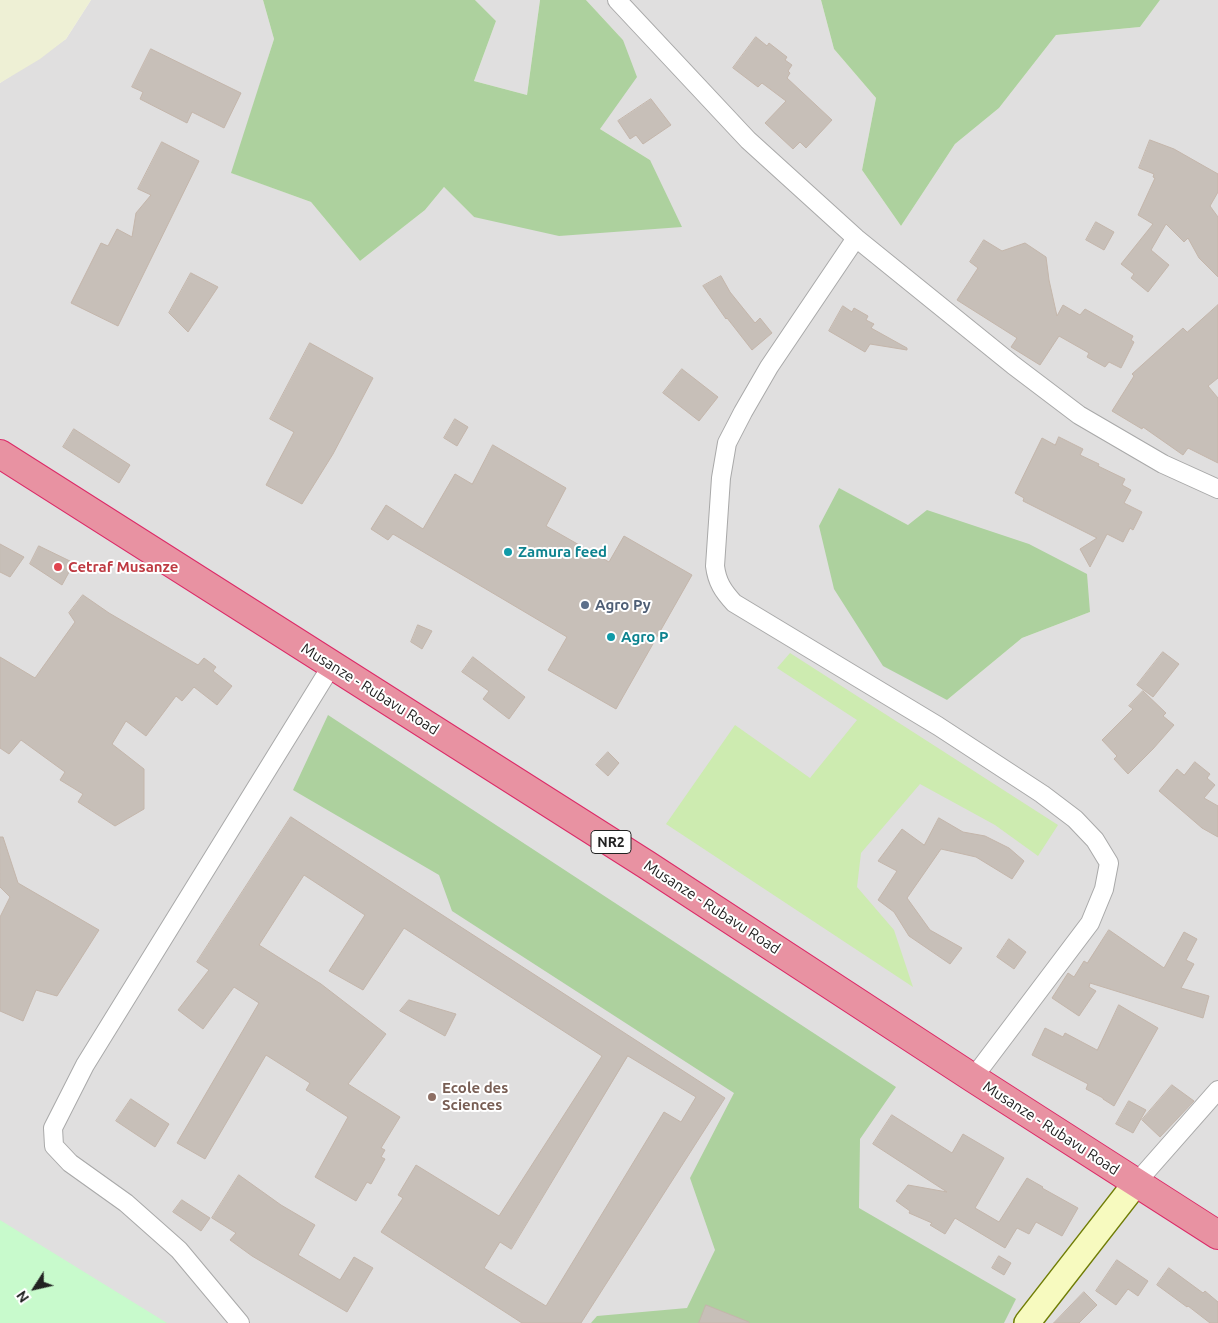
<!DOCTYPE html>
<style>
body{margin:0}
#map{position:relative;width:1218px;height:1323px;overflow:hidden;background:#f2efe9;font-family:Ubuntu,sans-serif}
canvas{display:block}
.north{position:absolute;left:10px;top:1263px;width:50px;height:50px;-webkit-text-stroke:4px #fff;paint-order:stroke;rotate:235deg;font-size:14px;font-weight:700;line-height:20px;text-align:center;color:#222}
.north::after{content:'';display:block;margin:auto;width:18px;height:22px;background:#222;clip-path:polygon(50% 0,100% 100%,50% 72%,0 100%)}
</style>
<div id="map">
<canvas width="1218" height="1323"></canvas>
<div class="north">N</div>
</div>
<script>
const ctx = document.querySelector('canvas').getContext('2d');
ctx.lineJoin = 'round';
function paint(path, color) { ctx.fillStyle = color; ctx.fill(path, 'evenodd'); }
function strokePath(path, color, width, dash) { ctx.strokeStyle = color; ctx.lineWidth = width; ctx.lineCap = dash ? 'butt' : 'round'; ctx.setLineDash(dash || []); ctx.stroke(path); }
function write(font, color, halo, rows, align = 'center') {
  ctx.font = font + ' Ubuntu,sans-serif'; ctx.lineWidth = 4; ctx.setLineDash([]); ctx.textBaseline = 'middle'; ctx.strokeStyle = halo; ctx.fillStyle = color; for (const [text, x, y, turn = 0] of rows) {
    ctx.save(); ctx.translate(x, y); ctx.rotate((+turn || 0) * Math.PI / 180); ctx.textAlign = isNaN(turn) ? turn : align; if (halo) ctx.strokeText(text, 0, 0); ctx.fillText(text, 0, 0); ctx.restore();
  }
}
paint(new Path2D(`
 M 91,0 L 263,0 L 274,39 L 232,173 L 311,202 L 360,261 L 425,210 L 444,187 L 474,217 L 650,160 L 600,129 L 623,40 L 586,0 L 821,0 L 834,49 L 876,98 L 862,170 L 901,226 L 955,144 L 999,108 L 1056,35 L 1140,27 L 1160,0 L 1218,0 L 1218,1323 L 0,1323 L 0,83 L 66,39 ZM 840,489 L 908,525 L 1090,612 L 1022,638 L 947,700 Z
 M 475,0 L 540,0 L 527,95 L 474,81 L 496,21 Z`), '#e0dfdf');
paint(new Path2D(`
 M 0,0 L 91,0 L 66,39 L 40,59 L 0,83 Z`), '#eef0d5');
paint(new Path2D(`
 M 790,653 L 1058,825 L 1038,856 L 995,825 L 920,784 L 861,853 L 857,887 L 894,930 L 913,987 L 666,824 L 735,725 L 810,778 L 857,720 L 777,668 Z`), '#cdebb0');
paint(new Path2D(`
 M 263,0 L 475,0 L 496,21 L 474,81 L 527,95 L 540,0 L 586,0 L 623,40 L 637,77 L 600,129 L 650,160 L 682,227 L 559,236 L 474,217 L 444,187 L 425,210 L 360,261 L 311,202 L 231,173 L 274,39 Z
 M 821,0 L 1160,0 L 1140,27 L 1056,35 L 999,108 L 955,144 L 901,226 L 862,170 L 876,98 L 834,49 Z
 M 839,488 L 908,525 L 927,510 L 1029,544 L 1087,574 L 1090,612 L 1022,638 L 947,700 L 883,666 L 834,589 L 819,526 Z
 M 328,715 L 896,1087 L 860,1139 L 859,1208 L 1016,1299 L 1004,1323 L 591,1323 L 597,1316 L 687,1308 L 715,1250 L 690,1178 L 734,1093 L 452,911 L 439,875 L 293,790 Z`), '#add19e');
paint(new Path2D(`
 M 0,1220 L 167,1323 L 0,1323 Z`), '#c8facc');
const building = new Path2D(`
 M 756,37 L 767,46 L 769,43 L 787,57 L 785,60 L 792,65 L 788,71 L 790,73 L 787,78 L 832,120 L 806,148 L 800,142 L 793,149 L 765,123 L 786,101 L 762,83 L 758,87 L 733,68 Z
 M 151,49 L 241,93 L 224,128 L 192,112 L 187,123 L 140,99 L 143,92 L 132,87 Z
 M 651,99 L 671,125 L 643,144 L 636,135 L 630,139 L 618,121 Z
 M 1150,140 L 1174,149 L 1218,174 L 1218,192 L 1210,206 L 1218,217 L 1218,277 L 1199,258 L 1188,238 L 1184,242 L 1166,224 L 1151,250 L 1169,265 L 1148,292 L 1131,278 L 1134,274 L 1121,264 L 1153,224 L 1138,215 L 1155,178 L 1153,177 L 1154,174 L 1139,168 Z
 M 162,142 L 199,161 L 118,326 L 71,303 L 101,243 L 108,246 L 117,229 L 132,237 L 136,213 L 151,195 L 138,189 Z
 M 1096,222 L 1114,232 L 1104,250 L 1086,240 Z
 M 984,240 L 1002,251 L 1025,243 L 1046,257 L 1049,280 L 1057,316 L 1063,305 L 1080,315 L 1085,309 L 1133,336 L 1131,340 L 1134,342 L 1121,368 L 1109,362 L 1105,367 L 1087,357 L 1089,353 L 1059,336 L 1040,365 L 1011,347 L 1017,338 L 957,300 L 978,268 L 970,262 Z
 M 191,273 L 218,287 L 188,332 L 169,313 Z
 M 721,276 L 730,292 L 755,323 L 760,318 L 772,333 L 752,350 L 727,318 L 726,319 L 703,286 Z
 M 1218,305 L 1218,378 L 1208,386 L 1218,398 L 1218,463 L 1188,448 L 1183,455 L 1143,427 L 1142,429 L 1112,411 L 1134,376 L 1132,374 L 1183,328 L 1187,332 Z
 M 843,306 L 852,312 L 854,308 L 868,316 L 866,320 L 874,324 L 871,328 L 907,348 L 907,350 L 870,344 L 865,352 L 829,331 Z
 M 310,343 L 373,378 L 333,454 L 302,504 L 266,485 L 294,432 L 270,419 Z
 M 682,369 L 718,397 L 699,421 L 663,393 Z
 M 455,419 L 468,427 L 457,446 L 444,438 Z
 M 74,429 L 130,465 L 119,483 L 63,447 Z
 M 1059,437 L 1083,449 L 1080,455 L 1099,464 L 1098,466 L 1125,479 L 1122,485 L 1131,490 L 1124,503 L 1142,512 L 1133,530 L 1130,528 L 1123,542 L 1107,534 L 1090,567 L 1080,549 L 1097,538 L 1023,501 L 1024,498 L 1015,493 L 1042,438 L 1055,445 Z
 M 493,445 L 566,488 L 546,526 L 609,562 L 624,536 L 692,575 L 616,709 L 548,670 L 567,637 L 393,534 L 388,540 L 371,529 L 386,505 L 423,529 L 455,474 L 472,484 Z
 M 0,544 L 24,557 L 10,577 L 0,572 Z
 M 39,546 L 74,563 L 62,585 L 30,564 Z
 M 83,595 L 109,613 L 198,665 L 204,658 L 216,667 L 213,671 L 232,686 L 217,705 L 194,687 L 182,701 L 176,696 L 146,736 L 126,721 L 112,744 L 144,769 L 144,809 L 115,826 L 78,802 L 83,794 L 60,780 L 65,772 L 21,740 L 9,754 L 0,748 L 0,657 L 35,678 L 75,622 L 69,613 Z
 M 418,625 L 432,631 L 422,649 L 411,642 Z
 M 1163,652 L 1179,664 L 1153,697 L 1137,685 Z
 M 473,657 L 525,697 L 509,719 L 483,699 L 489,691 L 462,672 Z
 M 1143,691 L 1166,713 L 1163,716 L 1174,725 L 1153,749 L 1128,774 L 1114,759 L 1117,756 L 1102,740 L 1133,709 L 1129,706 Z
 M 608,752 L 619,763 L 608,776 L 596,765 Z
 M 1195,762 L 1210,774 L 1207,778 L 1215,785 L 1204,798 L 1218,806 L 1218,837 L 1202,828 L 1159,791 L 1177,769 L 1184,775 Z
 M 291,817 L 725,1098 L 581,1323 L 522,1323 L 381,1232 L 403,1198 L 398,1195 L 416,1165 L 499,1216 L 602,1056 L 404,928 L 363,990 L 329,971 L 365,915 L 304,875 L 259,945 L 321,984 L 386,1034 L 348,1084 L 400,1117 L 381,1148 L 385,1150 L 381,1157 L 385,1159 L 371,1184 L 367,1182 L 356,1201 L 315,1177 L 348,1117 L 306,1090 L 310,1083 L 266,1055 L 205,1159 L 177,1143 L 259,1003 L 234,987 L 203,1029 L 178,1010 L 209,970 L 197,962 ZM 628,1056 L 696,1097 L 681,1122 L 664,1112 L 546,1306 L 484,1268 L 500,1242 L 511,1249 Z
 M 939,818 L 963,832 L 985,836 L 1009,848 L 1024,861 L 1012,879 L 976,857 L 941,849 L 907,898 L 930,930 L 962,948 L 950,964 L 909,936 L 894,912 L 878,900 L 897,871 L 878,861 L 902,829 L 924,845 Z
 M 0,837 L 3,837 L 18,883 L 99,930 L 57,996 L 36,990 L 23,1021 L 0,1011 L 0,917 L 10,897 L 0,887 Z
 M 1109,930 L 1164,968 L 1184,932 L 1197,939 L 1186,960 L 1194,964 L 1181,988 L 1209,996 L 1203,1018 L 1090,983 L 1089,987 L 1096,991 L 1079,1016 L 1052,998 L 1068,973 L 1074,977 L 1084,961 L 1087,963 Z
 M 1009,939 L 1026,952 L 1014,969 L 997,957 Z
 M 409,1000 L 456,1014 L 445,1036 L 400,1011 Z
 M 1119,1005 L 1158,1028 L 1114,1106 L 1103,1099 L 1103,1098 L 1086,1089 L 1088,1084 L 1032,1055 L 1045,1028 L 1063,1037 L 1065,1033 L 1097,1050 Z
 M 1172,1085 L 1194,1101 L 1160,1137 L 1142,1120 Z
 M 131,1099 L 169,1124 L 155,1147 L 116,1121 Z
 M 1129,1101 L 1146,1110 L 1133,1133 L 1116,1124 Z
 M 892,1115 L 952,1153 L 963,1134 L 1004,1158 L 975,1208 L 999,1222 L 1027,1178 L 1043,1187 L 1042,1188 L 1078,1208 L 1062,1236 L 1036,1222 L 1029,1234 L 1017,1228 L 1005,1248 L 955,1218 L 945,1234 L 930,1225 L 932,1223 L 909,1213 L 910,1211 L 896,1201 L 908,1185 L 947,1192 L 873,1144 Z
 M 239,1175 L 281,1205 L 315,1225 L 298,1255 L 340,1280 L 354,1257 L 373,1268 L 347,1312 L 252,1256 L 230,1240 L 236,1233 L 212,1218 Z
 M 182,1200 L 210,1218 L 201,1231 L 173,1212 Z
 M 999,1256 L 1011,1263 L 1004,1275 L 992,1268 Z
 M 1117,1260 L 1148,1281 L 1138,1296 L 1128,1289 L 1116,1305 L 1096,1291 Z
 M 1169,1268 L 1203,1293 L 1205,1291 L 1218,1302 L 1218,1323 L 1210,1323 L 1188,1306 L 1187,1307 L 1157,1285 Z
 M 1084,1292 L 1097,1305 L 1079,1323 L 1054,1323 Z
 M 706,1305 L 749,1322 L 749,1323 L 699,1323 Z`);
paint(building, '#c7bfb8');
strokePath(building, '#c4b6ab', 1);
const street = new Path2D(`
 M 617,0 L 748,140 L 856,238 L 1013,365 L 1079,415 L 1163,464 L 1218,489
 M 856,238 L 769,367 L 743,412 L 727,443 L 721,478 L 715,566 C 717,582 723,591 734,603 L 938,726 L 1042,794 L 1075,819 L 1095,840 L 1109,863 L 1104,889 L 1090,923 L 973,1078
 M 1136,1183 L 1218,1090
 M 240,1323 L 179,1250 L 126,1203 L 70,1163 L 54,1146 L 53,1128 L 85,1065 L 332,665`);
const secondary = new Path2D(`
 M 1027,1323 L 1136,1183`);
const highway = new Path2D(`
 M 0,454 L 647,865 L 973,1078 L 1218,1235`);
strokePath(street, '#a9a9a9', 20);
strokePath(secondary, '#707d05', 28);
strokePath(highway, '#dc2a67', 30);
strokePath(street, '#fff', 18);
strokePath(secondary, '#f7fabf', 25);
strokePath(highway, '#e892a2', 28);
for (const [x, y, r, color] of [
 [508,552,5,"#0f9aa8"],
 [58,567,5,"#e0444e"],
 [585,605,5,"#5c6f8a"],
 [611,637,5,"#0f9aa8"],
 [432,1097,5,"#8d6e63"]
]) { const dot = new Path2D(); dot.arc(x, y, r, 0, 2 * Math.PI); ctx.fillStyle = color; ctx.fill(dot); strokePath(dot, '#fff', 2); }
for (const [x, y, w] of [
 [611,842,40]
]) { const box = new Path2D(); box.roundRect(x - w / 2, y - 11.5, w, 23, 4); ctx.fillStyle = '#fff'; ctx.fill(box); strokePath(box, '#222', 1); }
write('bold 14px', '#222', null, [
 ["NR2",611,842]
]);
write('bold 15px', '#0d838f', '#fff', [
 ["Zamura feed",518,552],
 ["Agro P",621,637]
], 'left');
write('bold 15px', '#be3a42', '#fff', [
 ["Cetraf Musanze",68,567]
], 'left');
write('bold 15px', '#4e5e75', '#fff', [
 ["Agro Py",595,605]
], 'left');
write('15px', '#222', '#fff', [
 ["Musanze - Rubavu Road",370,689,32],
 ["Musanze - Rubavu Road",712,907,33],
 ["Musanze - Rubavu Road",1051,1128,33]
]);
write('bold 15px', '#785e54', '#fff', [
 ["Ecole des",442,1088],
 ["Sciences",442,1105]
], 'left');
</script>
